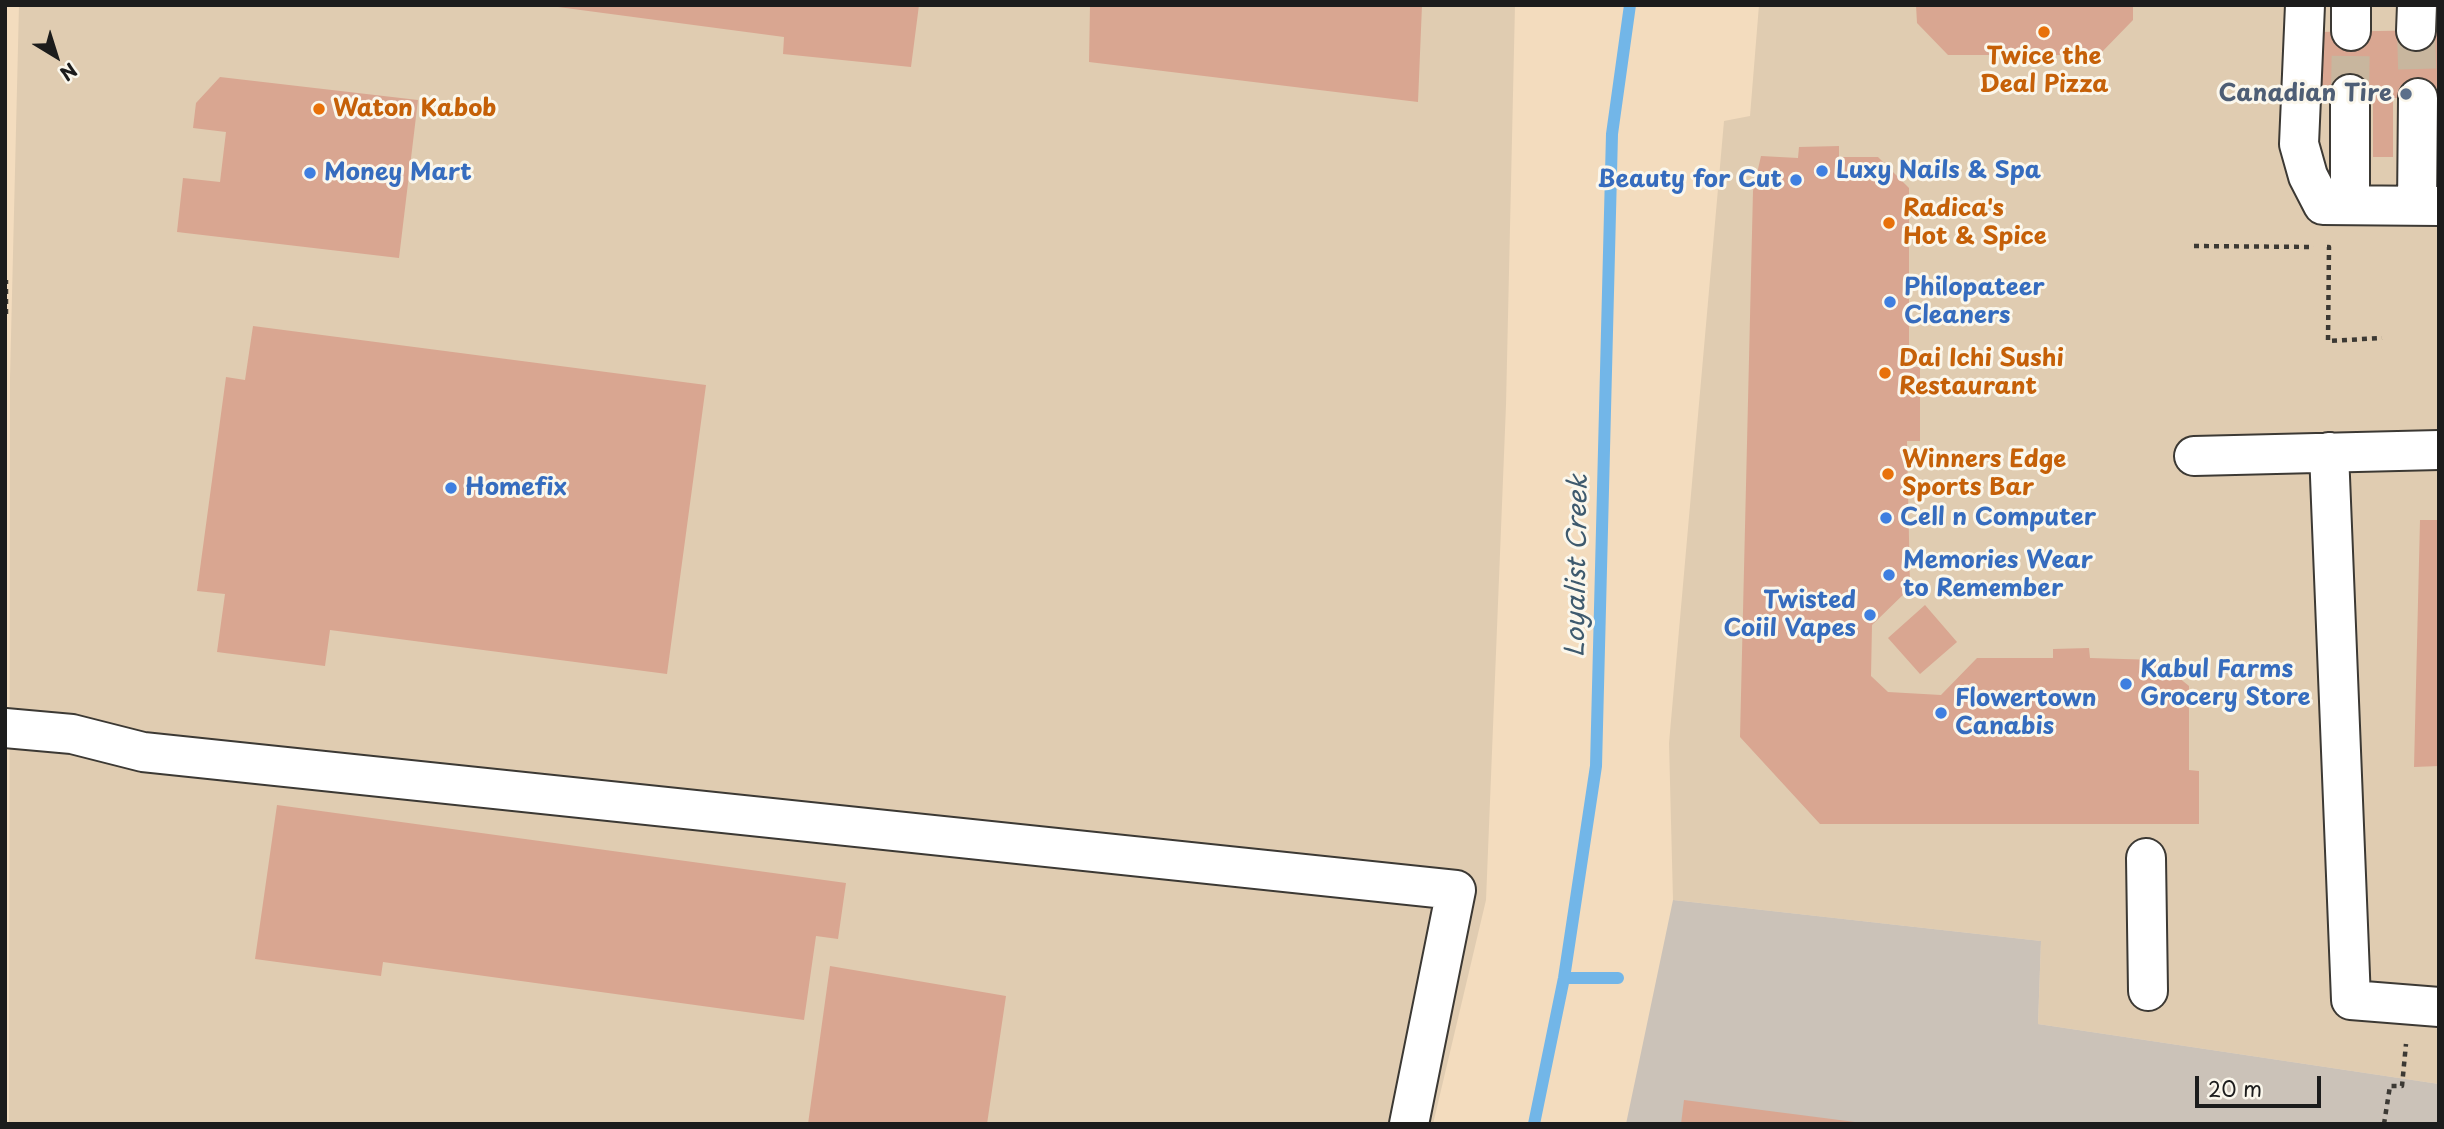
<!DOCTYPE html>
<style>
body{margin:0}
#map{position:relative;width:2444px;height:1129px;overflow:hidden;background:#f3dcbe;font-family:"Playpen Sans",sans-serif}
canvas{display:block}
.frame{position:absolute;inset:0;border:7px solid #1c1c1c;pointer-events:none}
.north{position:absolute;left:21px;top:21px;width:70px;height:70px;-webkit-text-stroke:5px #fbf7ec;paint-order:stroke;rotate:142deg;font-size:19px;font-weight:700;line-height:28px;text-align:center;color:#1c1c1c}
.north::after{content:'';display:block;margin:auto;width:24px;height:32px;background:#1c1c1c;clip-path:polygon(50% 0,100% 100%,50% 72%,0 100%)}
.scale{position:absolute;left:2195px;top:1076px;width:126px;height:32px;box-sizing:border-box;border:4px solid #1c1c1c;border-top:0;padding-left:9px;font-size:21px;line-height:24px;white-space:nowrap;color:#1c1c1c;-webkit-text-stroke:5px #fbf7ec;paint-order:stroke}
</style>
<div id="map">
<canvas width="2444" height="1129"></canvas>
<div class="frame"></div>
<div class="north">N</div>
<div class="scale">20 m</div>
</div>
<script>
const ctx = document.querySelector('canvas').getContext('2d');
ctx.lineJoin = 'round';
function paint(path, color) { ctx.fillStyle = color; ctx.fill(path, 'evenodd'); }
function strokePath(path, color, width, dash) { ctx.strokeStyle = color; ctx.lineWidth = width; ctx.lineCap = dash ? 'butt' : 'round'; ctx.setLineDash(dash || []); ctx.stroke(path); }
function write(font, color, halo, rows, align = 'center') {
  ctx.font = font + ' "Playpen Sans",sans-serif'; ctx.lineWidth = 6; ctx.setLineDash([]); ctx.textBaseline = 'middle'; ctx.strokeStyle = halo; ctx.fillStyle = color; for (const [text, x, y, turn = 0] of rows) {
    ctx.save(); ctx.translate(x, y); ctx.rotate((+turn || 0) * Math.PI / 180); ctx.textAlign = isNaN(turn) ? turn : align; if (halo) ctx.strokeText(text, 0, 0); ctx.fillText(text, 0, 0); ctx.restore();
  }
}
paint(new Path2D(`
 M 19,5 L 1515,5 L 1506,405 L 1486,900 L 1433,1124 L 9,1124 L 10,378 Z
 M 1759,5 L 2439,5 L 2439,1084 L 2038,1024 L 2041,941 L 1673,900 L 1669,743 L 1724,121 L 1750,116 Z`), '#e0ccb1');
paint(new Path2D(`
 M 1673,900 L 2041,941 L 2038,1024 L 2439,1084 L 2439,1124 L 1626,1124 Z`), '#cbc2b8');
strokePath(new Path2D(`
 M 1564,978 L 1618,978
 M 1534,1124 L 1564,978 L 1596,766 L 1612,134 L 1630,5`), '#72b6e8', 12);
paint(new Path2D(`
 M 543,5 L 919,5 L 911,67 L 783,54 L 784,37 Z
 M 1090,5 L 1422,5 L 1418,102 L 1089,62 Z
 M 1916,5 L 2133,5 L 2133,20 L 2099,55 L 1948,55 L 1917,23 Z
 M 2439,30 L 2439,98 L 2393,98 L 2393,157 L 2373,157 L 2373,93 L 2317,94 L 2317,32 Z
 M 220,77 L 418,100 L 399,258 L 177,232 L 183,178 L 220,182 L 226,132 L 193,128 L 196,103 Z
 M 1839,146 L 1839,157 L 1878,157 L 1909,188 L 1909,367 L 1920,367 L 1920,441 L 1907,441 L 1910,588 L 1872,625 L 1871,676 L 1888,692 L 1941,695 L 1977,658 L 2053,658 L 2053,649 L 2089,648 L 2090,658 L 2157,660 L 2189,686 L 2189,770 L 2199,771 L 2199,824 L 1820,824 L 1740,737 L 1753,191 L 1761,156 L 1798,158 L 1799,147 Z
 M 253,326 L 706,385 L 667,674 L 330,630 L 325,666 L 217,652 L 225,594 L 197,591 L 226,377 L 245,380 Z
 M 2420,520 L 2439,520 L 2439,766 L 2414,767 Z
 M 1925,605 L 1957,642 L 1920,674 L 1888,638 Z
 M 277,805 L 846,883 L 838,939 L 816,936 L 804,1020 L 383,962 L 381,976 L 255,959 Z
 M 830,966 L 1006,996 L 987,1124 L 808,1124 Z
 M 1684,1100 L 1855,1122 L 1854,1124 L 1681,1124 Z`), '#d9a691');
strokePath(new Path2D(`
 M 2416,31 L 2418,98
 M 2350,94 L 2351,31`), '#c8b69e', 38, [38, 19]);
const minor = new Path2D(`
 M 2305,5 L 2299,144 L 2308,176 L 2323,205 L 2439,206
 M 2351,31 L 2351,5
 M 2416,31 L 2417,5
 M 2350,94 L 2350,205
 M 2417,206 L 2418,98
 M 2329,452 L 2351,1000 L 2439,1007
 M 2194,456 L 2439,450
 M 5,728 L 72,734 L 143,752 L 1456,890 L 1409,1124
 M 2146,858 L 2148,991`);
strokePath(minor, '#3c3934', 42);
strokePath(new Path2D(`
 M 2194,246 L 2314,247
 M 2327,247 L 2329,247 L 2328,341 L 2382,338
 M 6,314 L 6,280
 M 2384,1124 L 2390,1086 L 2402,1086 L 2406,1044`), '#3c3934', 4.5, [5, 5]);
strokePath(minor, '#fff', 38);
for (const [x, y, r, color] of [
 [2044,32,7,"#e8710a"],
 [2406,94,7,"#5c6f8a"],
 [319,109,7,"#e8710a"],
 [1822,171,7,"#3f7fe0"],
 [310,173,7,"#3f7fe0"],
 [1796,180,7,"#3f7fe0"],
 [1889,223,7,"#e8710a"],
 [1890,302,7,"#3f7fe0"],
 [1885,373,7,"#e8710a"],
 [1888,474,7,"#e8710a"],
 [451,488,7,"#3f7fe0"],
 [1886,518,7,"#3f7fe0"],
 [1889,575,7,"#3f7fe0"],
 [1870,615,7,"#3f7fe0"],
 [2126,684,7,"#3f7fe0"],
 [1941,713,7,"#3f7fe0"]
]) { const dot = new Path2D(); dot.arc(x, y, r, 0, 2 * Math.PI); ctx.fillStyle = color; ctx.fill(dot); strokePath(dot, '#fbf7ec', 2.5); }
write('bold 24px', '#c56008', '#fbf7ec', [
 ["Twice the",2044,57,"center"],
 ["Deal Pizza",2044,85,"center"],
 ["Waton Kabob",333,109],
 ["Radica's",1903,209],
 ["Hot & Spice",1903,237],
 ["Dai Ichi Sushi",1899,359],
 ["Restaurant",1899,387],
 ["Winners Edge",1902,460],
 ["Sports Bar",1902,488]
], 'left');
write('bold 24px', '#4e5e75', '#fbf7ec', [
 ["Canadian Tire",2392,94]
], 'right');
write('bold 24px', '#366cbe', '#fbf7ec', [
 ["Luxy Nails & Spa",1836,171],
 ["Money Mart",324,173],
 ["Beauty for Cut",1782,180,"right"],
 ["Philopateer",1904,288],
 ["Cleaners",1904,316],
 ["Homefix",465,488],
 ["Cell n Computer",1900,518],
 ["Memories Wear",1903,561],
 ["to Remember",1903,589],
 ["Twisted",1856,601,"right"],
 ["Coiil Vapes",1856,629,"right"],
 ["Kabul Farms",2140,670],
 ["Grocery Store",2140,698],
 ["Flowertown",1955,699],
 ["Canabis",1955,727]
], 'left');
write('italic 26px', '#3e5a6e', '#fbf7ec', [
 ["Loyalist Creek",1578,566,-89]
]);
</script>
